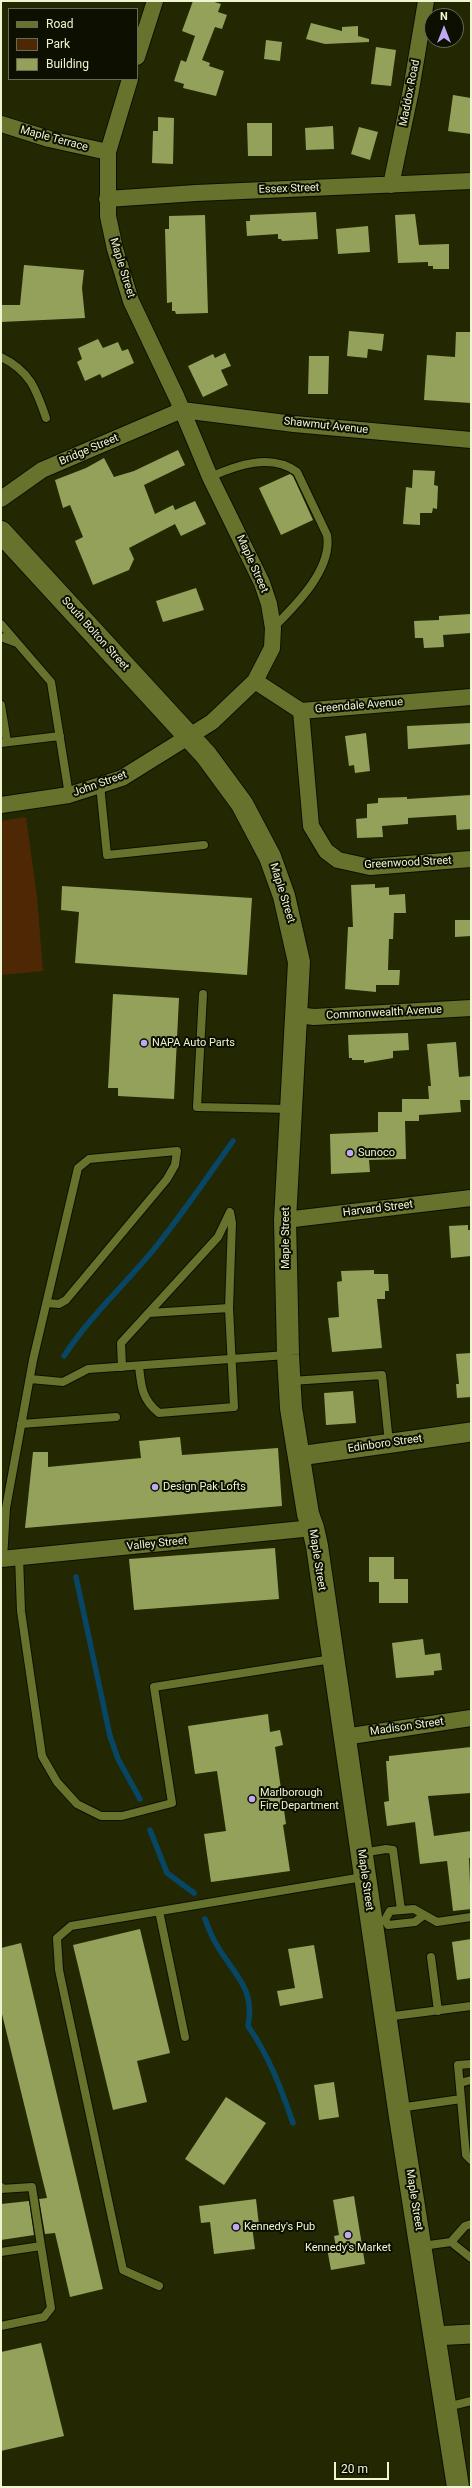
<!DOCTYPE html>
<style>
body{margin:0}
#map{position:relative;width:472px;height:2488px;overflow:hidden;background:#232803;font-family:Roboto,sans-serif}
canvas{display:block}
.frame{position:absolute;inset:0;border:2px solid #edf5d1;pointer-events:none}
.legend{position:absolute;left:8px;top:8px;width:130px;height:72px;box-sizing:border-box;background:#0d1000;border:1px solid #676c54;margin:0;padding:5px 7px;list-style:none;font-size:12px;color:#edf5d1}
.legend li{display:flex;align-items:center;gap:8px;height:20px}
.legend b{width:20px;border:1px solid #676c54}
.north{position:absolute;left:424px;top:8px;width:40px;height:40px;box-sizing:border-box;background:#0d1000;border:1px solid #676c54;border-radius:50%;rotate:0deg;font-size:11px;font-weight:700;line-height:16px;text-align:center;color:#edf5d1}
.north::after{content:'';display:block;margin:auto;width:14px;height:18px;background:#bfa9f4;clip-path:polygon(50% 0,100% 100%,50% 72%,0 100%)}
.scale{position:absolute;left:334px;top:2462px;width:55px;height:18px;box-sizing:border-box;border:2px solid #edf5d1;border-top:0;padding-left:5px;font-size:12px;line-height:14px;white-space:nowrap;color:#edf5d1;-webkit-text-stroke:3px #0d1000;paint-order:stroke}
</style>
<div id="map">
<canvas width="472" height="2488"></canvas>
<div class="frame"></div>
<ul class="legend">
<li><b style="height:5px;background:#67722c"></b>Road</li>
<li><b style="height:11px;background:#4e2805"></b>Park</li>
<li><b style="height:11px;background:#94a15b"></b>Building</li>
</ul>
<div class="north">N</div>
<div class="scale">20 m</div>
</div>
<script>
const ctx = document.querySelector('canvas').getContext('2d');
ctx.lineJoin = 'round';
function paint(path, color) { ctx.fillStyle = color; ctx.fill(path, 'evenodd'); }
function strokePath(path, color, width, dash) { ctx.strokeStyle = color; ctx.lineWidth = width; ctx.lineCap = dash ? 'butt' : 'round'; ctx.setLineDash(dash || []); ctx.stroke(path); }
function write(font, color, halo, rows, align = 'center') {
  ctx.font = font + ' Roboto,sans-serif'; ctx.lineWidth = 4; ctx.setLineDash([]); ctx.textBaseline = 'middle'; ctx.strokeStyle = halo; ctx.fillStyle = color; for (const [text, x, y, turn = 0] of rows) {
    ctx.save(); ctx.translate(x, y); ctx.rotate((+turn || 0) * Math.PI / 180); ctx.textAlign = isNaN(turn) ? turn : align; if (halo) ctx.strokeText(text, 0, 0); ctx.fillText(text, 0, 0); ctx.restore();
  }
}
paint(new Path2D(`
 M 26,817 L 37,897 L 43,971 L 1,975 L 1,821 Z`), '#4e2805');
strokePath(new Path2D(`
 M 64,1356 C 88,1319 121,1288 150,1254 C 180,1218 206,1179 233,1141
 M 76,1577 L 110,1736 L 118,1759 L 140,1799
 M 150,1830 L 167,1873 L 194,1893
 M 205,1919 C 208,1927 211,1935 215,1942 C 232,1973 256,1987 248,2026 C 269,2056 281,2088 293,2123`), '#084665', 5.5);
paint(new Path2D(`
 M 193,1 L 211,1 L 221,4 L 218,12 L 227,15 L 222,29 L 215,27 L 202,60 L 210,63 L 209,66 L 224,71 L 216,96 L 183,88 L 184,84 L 174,81 L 181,60 L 186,62 L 195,36 L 182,31 Z
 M 311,23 L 342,31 L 342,27 L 358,26 L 358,36 L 369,39 L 369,42 L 325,44 L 306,39 Z
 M 266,40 L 282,42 L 280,61 L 264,59 Z
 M 376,47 L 396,50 L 391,86 L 371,84 Z
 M 453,95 L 471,98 L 471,134 L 448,131 Z
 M 158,117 L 174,118 L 173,164 L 152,163 L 153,131 L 158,131 Z
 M 247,123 L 272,123 L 272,156 L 248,156 Z
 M 333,126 L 334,149 L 306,150 L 305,128 Z
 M 359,127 L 378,132 L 370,160 L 351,154 Z
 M 316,212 L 318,239 L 282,241 L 281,239 L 278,239 L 278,234 L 247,236 L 246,221 L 250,221 L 250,215 Z
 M 415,214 L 419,245 L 449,244 L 449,269 L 433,269 L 433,266 L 428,266 L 428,262 L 398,263 L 395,215 Z
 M 205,215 L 208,313 L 176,314 L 175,311 L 172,311 L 172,302 L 167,303 L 165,229 L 169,229 L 169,216 Z
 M 368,226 L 370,252 L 338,254 L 336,229 Z
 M 24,265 L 84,270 L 82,288 L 85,318 L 1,322 L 1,305 L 20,305 Z
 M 349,331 L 384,334 L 382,351 L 368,349 L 367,358 L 347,356 Z
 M 456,332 L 471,332 L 471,403 L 424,400 L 427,355 L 455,357 Z
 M 98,339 L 103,348 L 118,342 L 122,351 L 128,349 L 134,363 L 102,378 L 100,374 L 85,381 L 77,362 L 82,359 L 78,348 Z
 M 225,353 L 231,366 L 221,370 L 228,385 L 203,397 L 188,366 L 213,354 L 215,358 Z
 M 309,356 L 329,356 L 328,394 L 308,394 Z
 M 178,450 L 185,465 L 144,485 L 155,514 L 173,505 L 175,510 L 195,501 L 206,524 L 181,536 L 175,524 L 129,548 L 134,559 L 129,570 L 93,585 L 75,541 L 83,537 L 70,505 L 63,508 L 55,480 L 86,468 L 104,458 L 114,477 L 134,471 Z
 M 413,470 L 435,471 L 434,485 L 438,486 L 437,509 L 433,508 L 432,513 L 420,513 L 420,525 L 403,524 L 406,487 L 412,488 Z
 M 290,474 L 293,476 L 313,520 L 281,535 L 259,488 Z
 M 196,588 L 204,610 L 163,622 L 156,601 Z
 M 471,614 L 471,633 L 443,635 L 444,647 L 424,648 L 423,638 L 415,638 L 414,621 L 439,620 L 439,616 Z
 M 471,723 L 471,744 L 408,749 L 407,726 Z
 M 366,733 L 370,771 L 355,773 L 354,765 L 349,766 L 345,736 Z
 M 471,795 L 471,829 L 457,830 L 456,815 L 408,818 L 408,824 L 382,826 L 383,837 L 357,838 L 356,819 L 367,818 L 367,804 L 378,803 L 378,798 L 407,797 L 407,799 Z
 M 375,884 L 375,888 L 389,887 L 389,895 L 405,894 L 406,913 L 394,913 L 393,939 L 389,939 L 388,970 L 400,970 L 399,985 L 376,985 L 376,992 L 345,989 L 348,927 L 353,927 L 351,885 Z
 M 62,886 L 252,898 L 247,975 L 75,963 L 79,912 L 61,910 Z
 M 455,920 L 471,920 L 471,936 L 455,937 Z
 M 113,994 L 179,998 L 174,1099 L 118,1096 L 118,1088 L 108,1088 Z
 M 408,1033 L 409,1050 L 393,1051 L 393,1058 L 364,1063 L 364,1060 L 352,1060 L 352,1058 L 349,1058 L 348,1035 Z
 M 456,1042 L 459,1077 L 471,1076 L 471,1100 L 460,1100 L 461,1112 L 419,1115 L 419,1121 L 405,1121 L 406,1159 L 369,1160 L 370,1172 L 331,1174 L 330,1134 L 378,1132 L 378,1112 L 402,1112 L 402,1099 L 429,1099 L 428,1086 L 431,1086 L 427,1044 Z
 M 468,1225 L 468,1230 L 471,1230 L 471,1256 L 451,1258 L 449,1226 Z
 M 374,1270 L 374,1274 L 388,1274 L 389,1291 L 385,1291 L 385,1299 L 377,1299 L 382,1348 L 332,1352 L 328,1318 L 339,1317 L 337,1282 L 342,1281 L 341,1271 Z
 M 471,1353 L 471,1397 L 457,1398 L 456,1384 L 459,1384 L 456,1354 Z
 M 353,1391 L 356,1423 L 326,1425 L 324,1393 Z
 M 180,1437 L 182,1455 L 278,1448 L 282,1506 L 25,1528 L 33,1452 L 48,1452 L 48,1467 L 141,1458 L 139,1441 Z
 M 275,1548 L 279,1599 L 134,1610 L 129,1559 Z
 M 369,1557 L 394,1557 L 394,1579 L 408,1579 L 408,1603 L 379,1603 L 379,1582 L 369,1582 Z
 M 423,1639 L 425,1655 L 440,1653 L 442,1670 L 434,1671 L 434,1675 L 396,1678 L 392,1643 Z
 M 268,1714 L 270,1732 L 280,1730 L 283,1745 L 275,1747 L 286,1824 L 283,1825 L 290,1871 L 211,1882 L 204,1834 L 226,1831 L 217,1771 L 195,1774 L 188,1726 Z
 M 471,1747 L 471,1793 L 428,1796 L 434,1836 L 471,1831 L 471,1858 L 469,1858 L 471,1909 L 453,1911 L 447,1861 L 420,1864 L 415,1822 L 387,1826 L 384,1802 L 389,1801 L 386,1761 L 389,1761 L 389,1756 Z
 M 140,1929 L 170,2053 L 137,2061 L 147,2102 L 113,2110 L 73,1945 Z
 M 471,1939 L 471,1978 L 457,1980 L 452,1942 Z
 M 21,1943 L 103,2289 L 70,2297 L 55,2233 L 45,2234 L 39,2199 L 47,2198 L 1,2010 L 1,1948 Z
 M 314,1945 L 323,1998 L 280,2006 L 277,1991 L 295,1988 L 288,1949 Z
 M 334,2082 L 339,2117 L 319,2120 L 314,2085 Z
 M 226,2097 L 266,2123 L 224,2185 L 185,2159 Z
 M 354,2196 L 365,2264 L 331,2270 L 327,2248 L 336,2247 L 334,2236 L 339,2235 L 333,2200 Z
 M 256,2199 L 259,2225 L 252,2226 L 255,2249 L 214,2254 L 210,2222 L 201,2223 L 199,2206 Z
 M 29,2201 L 34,2235 L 1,2240 L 1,2204 Z
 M 41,2343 L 64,2436 L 1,2451 L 1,2352 Z`), '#94a15b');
const service = new Path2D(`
 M 1,357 C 30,371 36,389 46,418
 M 210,477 C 237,465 271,453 297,472 L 327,535 C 333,569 295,606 273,628
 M 1,624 L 51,682 L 69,795
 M 1,637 L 17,643
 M 1,705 L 7,742
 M 1,743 L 60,736
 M 100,785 L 107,855 L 204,845
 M 203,994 L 197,1107 L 289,1109
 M 149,1313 L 229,1308
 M 122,1367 L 121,1343 L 218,1237 L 230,1212 L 232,1223 L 229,1308 L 234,1407 L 159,1413 C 142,1400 141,1386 139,1366
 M 30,1379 L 63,1382 L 88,1369 L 287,1355
 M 291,1381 L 382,1375 L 389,1443
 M 21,1424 L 116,1417
 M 19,1557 L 21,1611 L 42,1756 L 57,1782 L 77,1804 L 101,1816 L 122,1816 L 172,1803 L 154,1687 L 332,1659
 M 3,1559 L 6,1508 L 33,1360 L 78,1168 L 89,1159 L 177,1151 L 175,1165 L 167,1179 L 66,1300 L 59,1304 L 47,1303
 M 362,1853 L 386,1849 L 393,1850 L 401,1910
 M 159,1911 L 185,2037
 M 385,1920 L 390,1911 L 414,1909 L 437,1922 L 471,1917
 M 385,1920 L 388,1925 L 415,1922 L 424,1915
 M 431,1957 L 438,2011
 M 386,2017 L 471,2006
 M 471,2064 L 458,2065 L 466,2155 L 471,2160
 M 460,2083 L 471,2080
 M 399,2108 L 461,2099
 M 1,2187 L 1,2189 L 32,2187 L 41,2246 L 1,2252
 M 451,2242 L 471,2258
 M 422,2246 L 451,2242 L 465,2226 L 471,2224
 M 159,2286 L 123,2270 L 59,1970 L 57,1938 L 71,1926 L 363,1877
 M 1,2326 L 44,2317 L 51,2308 L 41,2246
 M 447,2407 L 471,2401`);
const minor = new Path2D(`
 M 137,57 L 155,1
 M 1,124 L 49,139 L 108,152
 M 391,185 L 411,90 L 426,1
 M 107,199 L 196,193 L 471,181
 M 1,499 L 42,470 L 182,410 L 294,424 L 471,440
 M 255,681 L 301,711 L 471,697
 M 301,711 L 311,826 L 326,851 L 338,860 L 370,867 L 471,859
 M 1,805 L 69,795 L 122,778 L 212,722 L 255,681 L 272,648 L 273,628 L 269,604 L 262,583 L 210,477 L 177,398 L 131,301 L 115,249 L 108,216 L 108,152 L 130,79
 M 297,1015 L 314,1017 L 471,1008
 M 285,1220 L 471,1198
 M 1,1559 L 313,1528
 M 344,1737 L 471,1718`);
const tertiary = new Path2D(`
 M 299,1456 L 471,1432
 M 434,2336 L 471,2334`);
const secondary = new Path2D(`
 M 1,532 L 206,755 L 242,804 L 270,857 L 284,896 L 299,962 L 285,1220 L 288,1355 L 291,1408 L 308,1514 L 313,1528 L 317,1546 L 400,2117 L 458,2487`);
strokePath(service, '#0d1000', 10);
strokePath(minor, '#0d1000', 18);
strokePath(tertiary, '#0d1000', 21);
strokePath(secondary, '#0d1000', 24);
strokePath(service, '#67722c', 8);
strokePath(minor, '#67722c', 16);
strokePath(tertiary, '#67722c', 19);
strokePath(secondary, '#67722c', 22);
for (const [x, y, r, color] of [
 [144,1043,4,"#bfa9f4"],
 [350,1153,4,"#bfa9f4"],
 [155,1487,4,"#bfa9f4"],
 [252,1799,4,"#bfa9f4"],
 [236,2227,4,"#bfa9f4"],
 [348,2235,4,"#bfa9f4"]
]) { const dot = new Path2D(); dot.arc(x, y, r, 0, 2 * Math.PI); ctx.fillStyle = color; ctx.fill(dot); strokePath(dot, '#0d1000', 1.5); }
write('11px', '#edf5d1', '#0d1000', [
 ["Maddox Road",410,93,-79],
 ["Maple Terrace",54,139,15],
 ["Essex Street",289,189,-2],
 ["Maple Street",122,268,73],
 ["Shawmut Avenue",326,426,6],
 ["Bridge Street",89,450,-23],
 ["Maple Street",252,564,66],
 ["South Bolton Street",95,634,48],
 ["Greendale Avenue",359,706,-5],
 ["John Street",100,784,-20],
 ["Greenwood Street",408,863,-3],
 ["Maple Street",282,893,73],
 ["Commonwealth Avenue",384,1013,-3],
 ["Harvard Street",378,1209,-7],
 ["Maple Street",286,1238,-90],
 ["Edinboro Street",385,1444,-8],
 ["Valley Street",157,1544,-6],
 ["Maple Street",317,1560,81],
 ["Madison Street",407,1727,-8],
 ["Maple Street",365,1880,82],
 ["Maple Street",414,2200,81]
]);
write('11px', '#edf5d1', '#0d1000', [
 ["NAPA Auto Parts",152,1043],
 ["Sunoco",358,1153],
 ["Design Pak Lofts",163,1487],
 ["Marlborough",260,1793],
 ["Fire Department",260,1806],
 ["Kennedy's Pub",244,2227],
 ["Kennedy's Market",348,2248,"center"]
], 'left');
</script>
